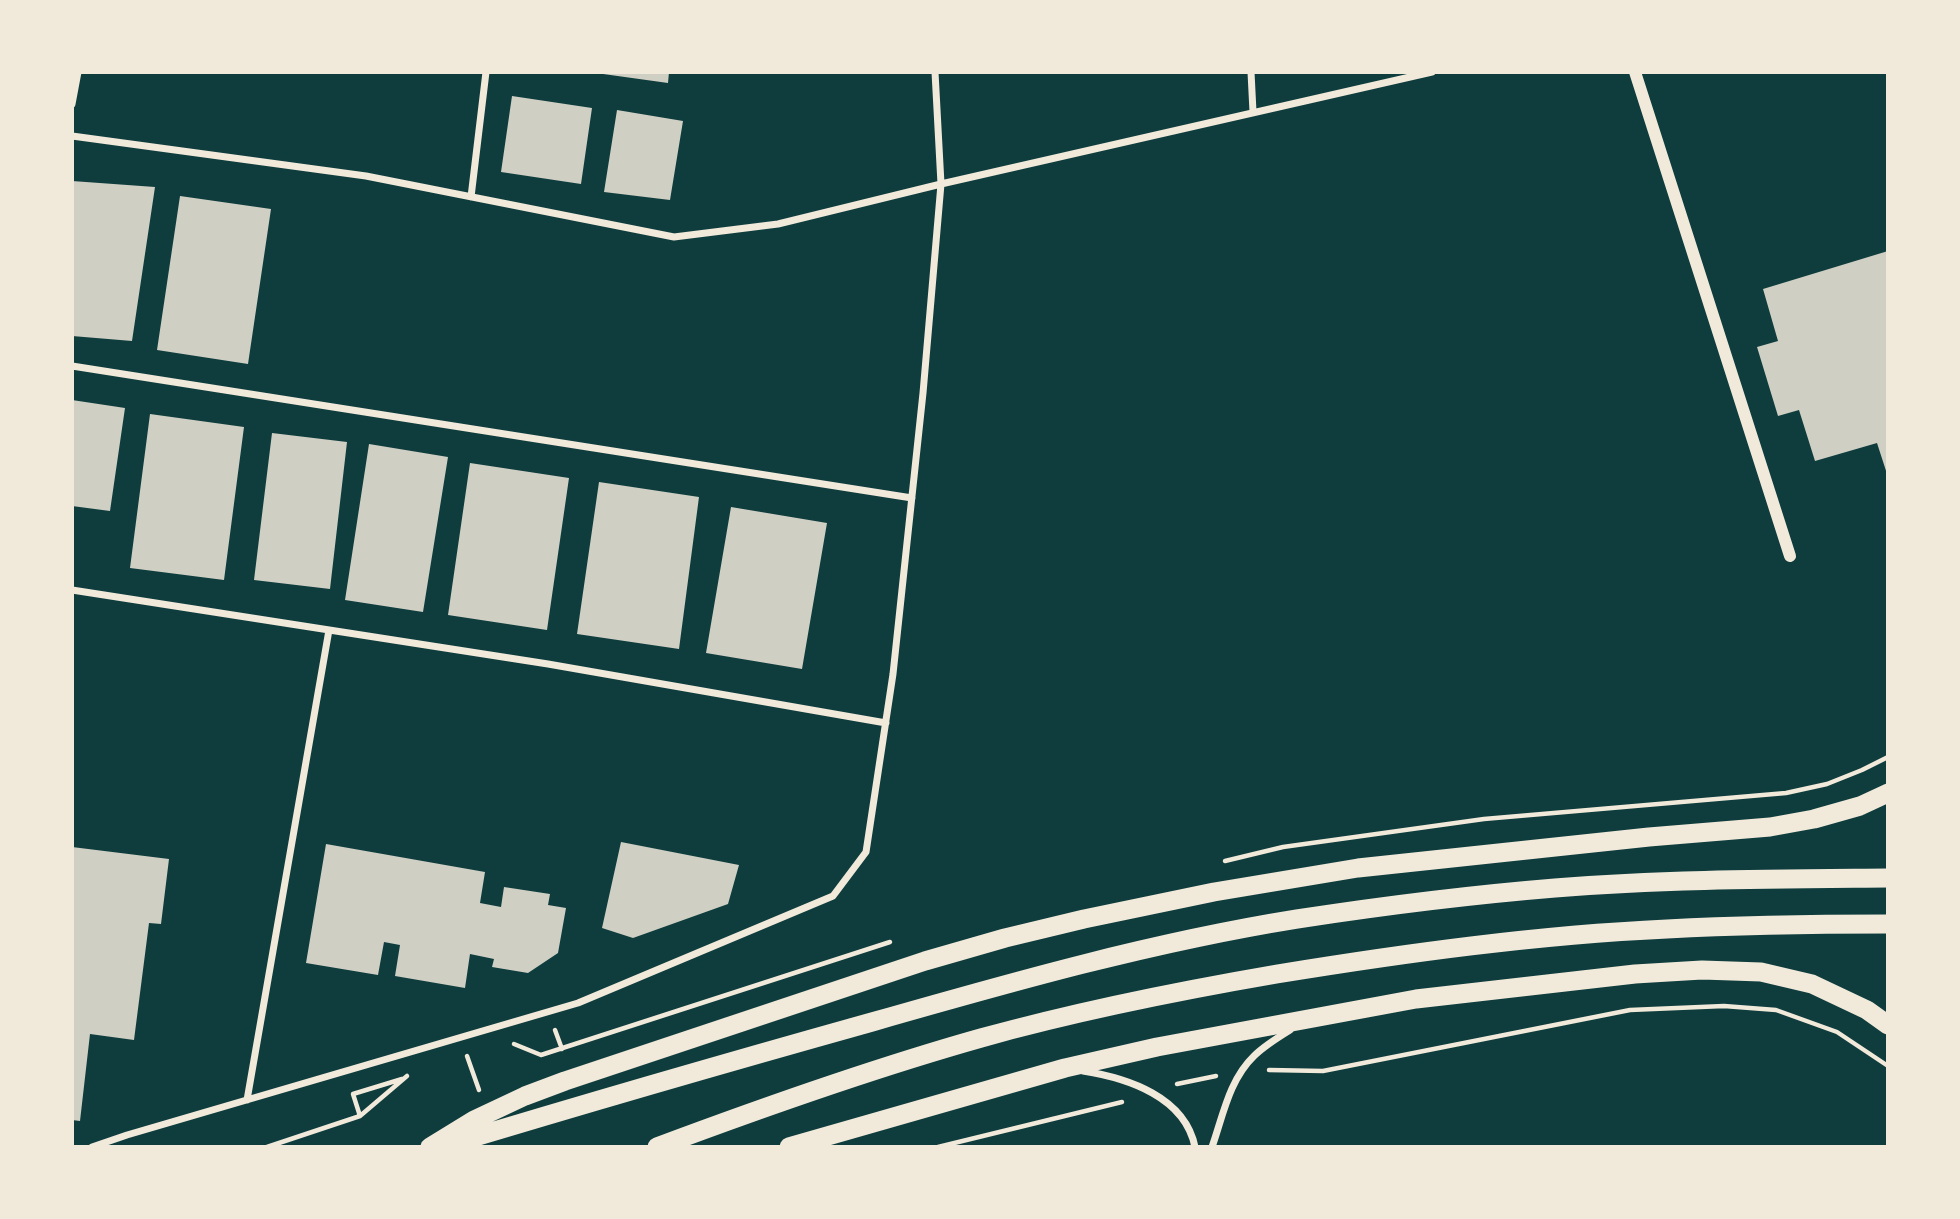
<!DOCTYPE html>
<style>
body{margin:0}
#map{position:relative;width:1960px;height:1219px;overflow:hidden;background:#0f3d3e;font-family:Raleway,sans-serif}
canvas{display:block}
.frame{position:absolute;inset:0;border:74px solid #f1e9da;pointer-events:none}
</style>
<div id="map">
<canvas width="1960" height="1219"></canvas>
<div class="frame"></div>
</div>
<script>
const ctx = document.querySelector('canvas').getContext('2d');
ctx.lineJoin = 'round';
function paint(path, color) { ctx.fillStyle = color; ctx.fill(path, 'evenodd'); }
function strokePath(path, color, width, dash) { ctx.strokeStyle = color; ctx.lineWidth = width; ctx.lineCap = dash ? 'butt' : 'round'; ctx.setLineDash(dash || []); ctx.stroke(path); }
paint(new Path2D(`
 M 596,72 L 669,72 L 668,83 L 596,73 Z
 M 512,96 L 592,108 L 581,184 L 501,172 Z
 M 617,110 L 683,121 L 670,200 L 604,192 Z
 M 72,181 L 155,187 L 132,341 L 72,336 Z
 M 180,196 L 271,209 L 248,364 L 157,350 Z
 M 1888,251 L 1888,477 L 1877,443 L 1815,461 L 1799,410 L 1778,416 L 1757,347 L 1778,341 L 1763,289 Z
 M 72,400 L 125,408 L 110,511 L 72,506 Z
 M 150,414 L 244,427 L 224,580 L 130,568 Z
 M 272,433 L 347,442 L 330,589 L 254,580 Z
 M 369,444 L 448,457 L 423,612 L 345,600 Z
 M 470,463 L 569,478 L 547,630 L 448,615 Z
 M 599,482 L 699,497 L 679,649 L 577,634 Z
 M 731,507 L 827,523 L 802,669 L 706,653 Z
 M 621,842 L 739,865 L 728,904 L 633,938 L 602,928 Z
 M 326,844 L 485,872 L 480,903 L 501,907 L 504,887 L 550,894 L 548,905 L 566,908 L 558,953 L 528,973 L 492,967 L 494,959 L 470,954 L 465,988 L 395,976 L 400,945 L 384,942 L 378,975 L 306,963 Z
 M 72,847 L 169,859 L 161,924 L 149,923 L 134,1040 L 90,1034 L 80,1121 L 72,1120 Z`), '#cfcfc3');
strokePath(new Path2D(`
 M 1225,861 L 1283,847 L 1484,819 L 1786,793 L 1827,784 L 1862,770 L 1888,757
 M 555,1030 L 562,1049
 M 514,1044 L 541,1055 L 890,942
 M 467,1056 L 479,1090
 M 1269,1070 L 1323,1071 L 1630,1010 L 1724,1006 L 1776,1010 L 1837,1032 L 1888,1066
 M 1177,1084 L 1216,1076
 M 353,1094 L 402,1079
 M 353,1094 L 360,1116
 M 267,1147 L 360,1116 L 407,1076
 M 938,1147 L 1122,1102`), '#f1e9da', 4.5);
strokePath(new Path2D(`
 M 935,72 L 941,184 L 1432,72
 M 1251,72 L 1253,112
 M 72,104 L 78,72
 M 72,136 L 366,176 L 674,237 L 778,224 L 941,184 L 923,393 L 893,674 L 866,852 L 833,896 L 578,1003 L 127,1135 L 92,1147
 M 471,197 L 486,72
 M 72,366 L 912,498
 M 72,590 L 548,664 L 886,723
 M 1083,1071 C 1128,1078 1185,1097 1195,1147
 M 247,1100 L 329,630
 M 1212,1147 C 1223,1116 1229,1080 1254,1056 C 1264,1046 1277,1038 1290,1030`), '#f1e9da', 7);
strokePath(new Path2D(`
 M 1635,72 L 1790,556`), '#f1e9da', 12);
strokePath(new Path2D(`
 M 445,1146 C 587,1103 729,1062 872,1022 C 1012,982 1153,942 1297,919 C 1382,906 1469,895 1555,888 C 1665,879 1777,879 1888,878
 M 430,1147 L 474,1120 L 525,1096 L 565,1081 L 925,961 L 1005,938 L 1084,919 L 1214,892 L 1358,868 L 1649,837 L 1770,827 L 1814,819 L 1860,806 L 1888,793
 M 657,1147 C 764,1107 871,1069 981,1038 C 1078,1011 1178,991 1277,974 C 1406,953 1537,935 1667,929 C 1741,925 1814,924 1888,924
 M 789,1147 L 1065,1068 L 1157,1047 L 1416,999 L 1635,974 L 1702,970 L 1761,972 L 1812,984 L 1867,1010 L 1888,1025`), '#f1e9da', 19);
</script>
